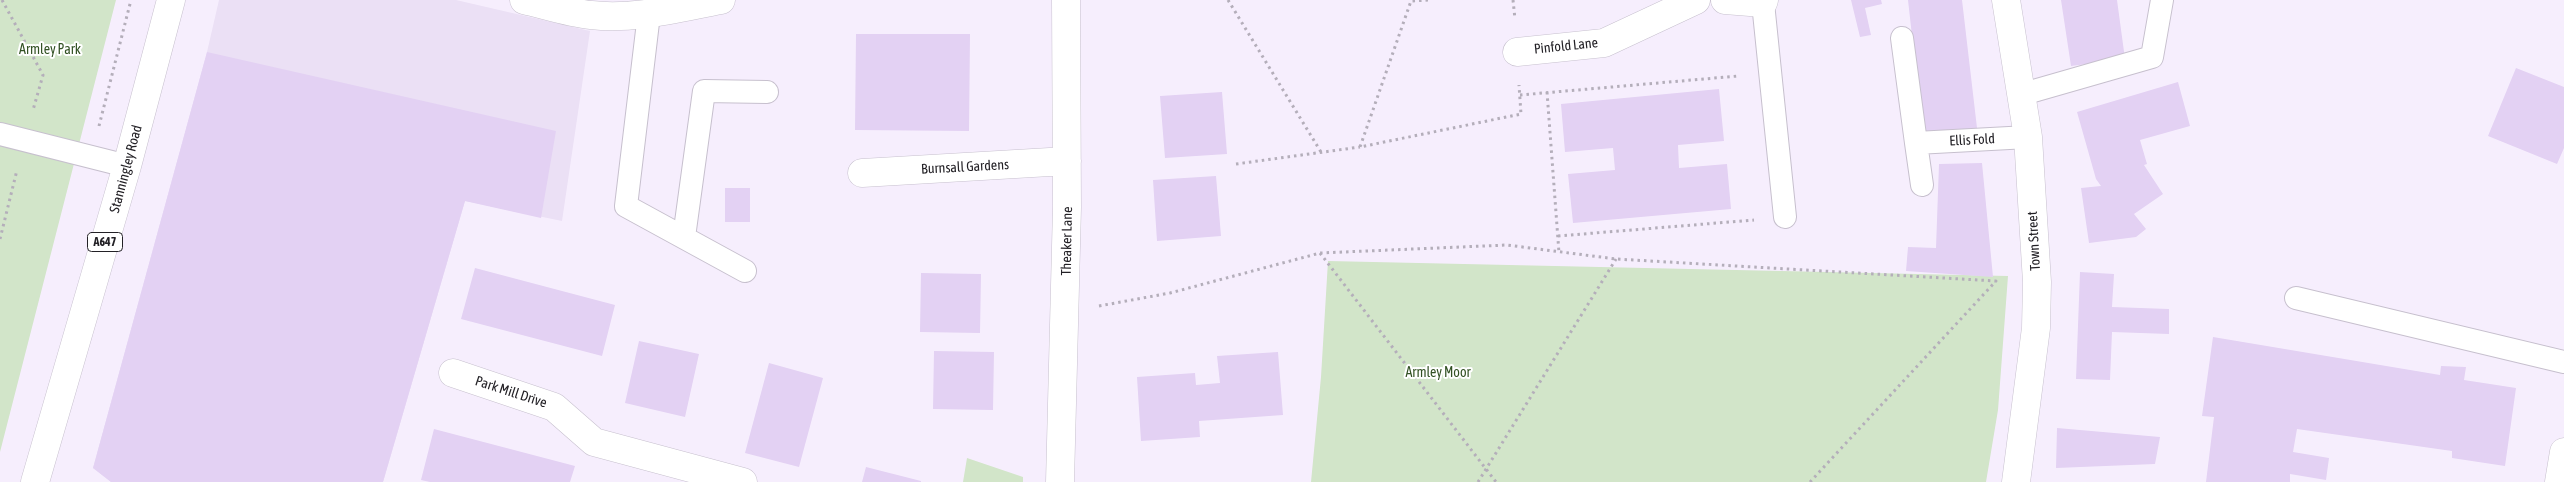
<!DOCTYPE html>
<style>
body{margin:0}
canvas{display:block;background:#f6eefd}
</style>
<canvas width="2564" height="482"></canvas>
<script>
const ctx = document.querySelector('canvas').getContext('2d');
ctx.lineJoin = 'round';
function paint(path, color) { ctx.fillStyle = color; ctx.fill(path, 'evenodd'); }
function strokePath(path, color, width, dash) { ctx.strokeStyle = color; ctx.lineWidth = width; ctx.lineCap = dash ? 'butt' : 'round'; ctx.setLineDash(dash || []); ctx.stroke(path); }
function write(font, color, halo, rows, align = 'center') {
  ctx.font = font + ' "Asap Condensed",sans-serif'; ctx.lineWidth = 4; ctx.setLineDash([]); ctx.textBaseline = 'middle'; ctx.strokeStyle = halo; ctx.fillStyle = color; for (const [text, x, y, turn = 0] of rows) {
    ctx.save(); ctx.translate(x, y); ctx.rotate((+turn || 0) * Math.PI / 180); ctx.textAlign = isNaN(turn) ? turn : align; if (halo) ctx.strokeText(text, 0, 0); ctx.fillText(text, 0, 0); ctx.restore();
  }
}
paint(new Path2D(`
 M 219,0 L 456,0 L 590,31 L 562,221 L 465,201 L 383,482 L 111,482 L 93,468 L 207,52 Z`), '#ebe0f5');
paint(new Path2D(`
 M 0,0 L 116,0 L 0,452 Z
 M 1328,261 L 2008,276 L 1998,410 L 1986,482 L 1311,482 L 1321,377 Z
 M 967,458 L 1023,477 L 1023,482 L 963,482 Z`), '#d2e5c9');
paint(new Path2D(`
 M 1851,0 L 1881,0 L 1882,4 L 1865,8 L 1871,35 L 1860,37 Z
 M 1908,0 L 1962,0 L 1977,128 L 1923,134 Z
 M 2061,0 L 2117,0 L 2125,59 L 2071,66 Z
 M 856,34 L 970,34 L 969,131 L 855,130 Z
 M 207,52 L 556,131 L 541,218 L 465,201 L 383,482 L 111,482 L 93,468 Z
 M 2516,68 L 2564,87 L 2564,148 L 2557,164 L 2488,136 Z
 M 2178,82 L 2190,126 L 2140,140 L 2147,164 L 2144,165 L 2163,194 L 2134,214 L 2146,229 L 2136,237 L 2089,243 L 2081,188 L 2101,186 L 2096,179 L 2077,112 Z
 M 1719,89 L 1724,141 L 1678,145 L 1679,168 L 1727,164 L 1731,209 L 1573,223 L 1568,174 L 1615,170 L 1613,148 L 1565,152 L 1561,104 Z
 M 1222,92 L 1227,154 L 1165,158 L 1160,96 Z
 M 1982,163 L 1993,277 L 1906,271 L 1908,247 L 1936,248 L 1939,164 Z
 M 1216,176 L 1221,236 L 1157,241 L 1153,180 Z
 M 725,188 L 750,188 L 750,222 L 725,222 Z
 M 475,268 L 615,305 L 602,356 L 461,319 Z
 M 2080,272 L 2114,274 L 2112,307 L 2169,309 L 2169,334 L 2112,332 L 2110,380 L 2076,379 Z
 M 921,273 L 981,274 L 980,333 L 920,332 Z
 M 2213,337 L 2440,375 L 2441,366 L 2466,367 L 2464,380 L 2516,388 L 2505,466 L 2452,458 L 2452,451 L 2297,429 L 2293,452 L 2329,458 L 2326,480 L 2290,474 L 2290,482 L 2206,482 L 2214,417 L 2202,416 Z
 M 639,341 L 699,354 L 685,417 L 625,403 Z
 M 934,351 L 994,352 L 993,410 L 933,409 Z
 M 1278,352 L 1283,415 L 1199,421 L 1200,437 L 1141,441 L 1137,377 L 1195,373 L 1196,385 L 1220,383 L 1217,356 Z
 M 769,363 L 823,378 L 799,467 L 745,453 Z
 M 2057,428 L 2160,437 L 2155,464 L 2056,468 Z
 M 434,429 L 575,466 L 570,482 L 430,482 L 421,480 Z
 M 866,467 L 921,481 L 921,482 L 862,482 Z`), '#e3d1f3');
const service = new Path2D(`
 M 1763,3 L 1785,217
 M 649,14 L 626,206 L 745,271
 M 1902,38 L 1916,143 L 2028,137
 M 2023,94 L 2152,57 L 2162,0
 M 0,134 L 127,166
 M 1916,143 L 1922,185
 M 684,237 L 704,91 L 767,92
 M 2296,298 L 2564,362`);
const minor = new Path2D(`
 M 524,0 C 546,5 569,13 591,15 C 635,20 678,8 721,0
 M 1725,0 L 1763,3 L 1764,0
 M 1517,52 L 1604,43 L 1696,0
 M 862,173 L 1067,161
 M 453,373 L 554,407 L 594,442 L 743,482
 M 1060,482 L 1067,207 L 1066,0
 M 2559,482 L 2564,452`);
const tertiary = new Path2D(`
 M 2006,0 L 2028,137 L 2037,282 L 2036,328 L 2016,482`);
const primary = new Path2D(`
 M 35,482 L 127,166 L 171,0`);
strokePath(service, '#c7c0ce', 24);
strokePath(minor, '#c7c0ce', 29);
strokePath(tertiary, '#c7c0ce', 29);
strokePath(primary, '#c7c0ce', 29);
strokePath(new Path2D(`
 M 2,0 L 43,75 L 33,110
 M 1228,0 L 1321,152
 M 1428,0 L 1411,1 L 1360,147 L 1521,114 L 1519,85
 M 1513,0 L 1515,19
 M 1547,92 L 1559,253
 M 1520,95 L 1738,76
 M 99,126 L 131,0
 M 1236,164 L 1360,147
 M 1558,236 L 1754,220
 M 0,239 L 17,170
 M 1320,253 L 1496,482
 M 1099,306 L 1170,293 L 1320,253 L 1507,245 L 1616,259 L 1996,281 L 1810,482
 M 1478,482 L 1616,259`), '#b4aeba', 3, [2.5, 4]);
strokePath(service, '#fff', 22);
strokePath(minor, '#fff', 28);
strokePath(tertiary, '#fff', 28);
strokePath(primary, '#fff', 28);
for (const [x, y, w] of [
 [105,242,35]
]) { const box = new Path2D(); box.roundRect(x - w / 2, y - 9.5, w, 19, 4); ctx.fillStyle = '#fff'; ctx.fill(box); strokePath(box, '#232126', 1); }
write('bold 12px', '#232126', null, [
 ["A647",105,242]
]);
write('14px', '#232126', '#fff', [
 ["Pinfold Lane",1566,46,-6],
 ["Ellis Fold",1972,140,-3],
 ["Burnsall Gardens",965,167,-3],
 ["Stanningley Road",126,169,-75],
 ["Theaker Lane",1067,241,-89],
 ["Town Street",2034,241,-93],
 ["Park Mill Drive",511,392,18]
]);
write('14px', '#325123', '#fff', [
 ["Armley Park",50,50],
 ["Armley Moor",1438,373]
]);
</script>
